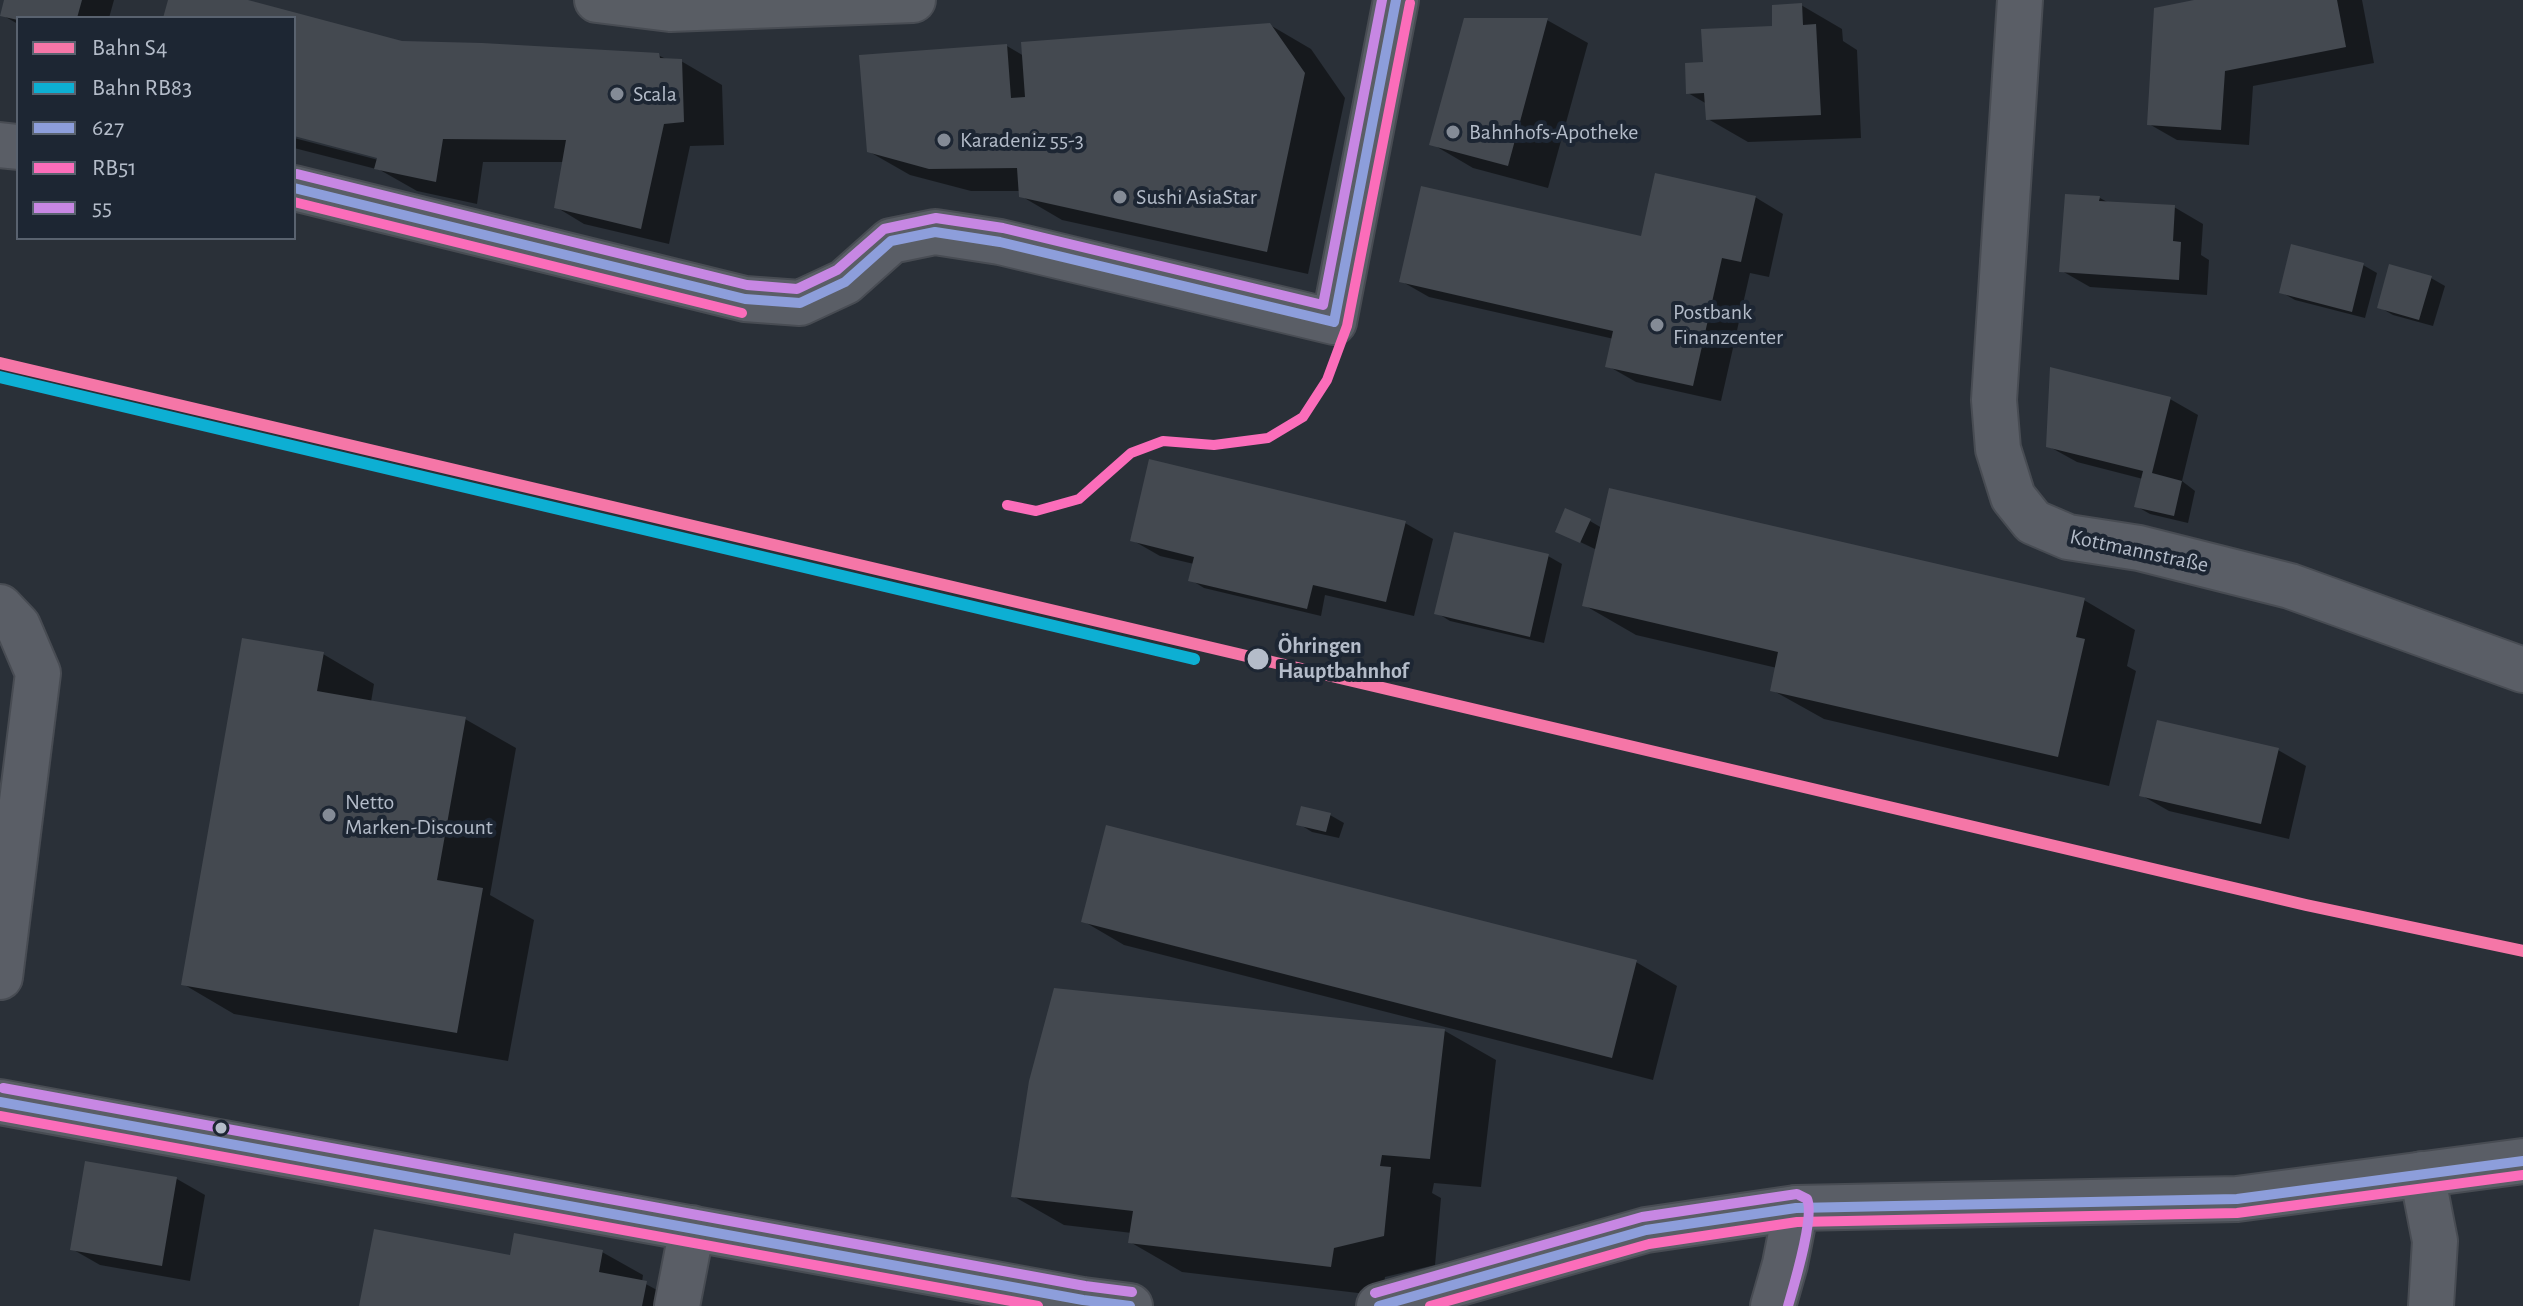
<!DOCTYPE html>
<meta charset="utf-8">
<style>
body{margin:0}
#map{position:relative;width:2523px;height:1306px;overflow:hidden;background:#2a3038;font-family:"Alegreya Sans",sans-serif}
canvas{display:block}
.legend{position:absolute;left:16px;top:16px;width:280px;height:224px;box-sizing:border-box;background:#1d2633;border:2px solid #59626f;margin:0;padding:10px 14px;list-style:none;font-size:24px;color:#b4bcc9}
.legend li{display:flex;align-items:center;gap:16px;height:40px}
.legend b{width:40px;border:2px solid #59626f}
</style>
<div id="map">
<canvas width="2523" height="1306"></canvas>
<ul class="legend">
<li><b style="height:10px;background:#f576a7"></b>Bahn S4</li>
<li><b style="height:10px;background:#0dafd3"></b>Bahn RB83</li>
<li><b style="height:10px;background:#8d9edb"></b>627</li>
<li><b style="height:10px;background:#fb6dba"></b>RB51</li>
<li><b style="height:10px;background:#c787e3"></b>55</li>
</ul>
</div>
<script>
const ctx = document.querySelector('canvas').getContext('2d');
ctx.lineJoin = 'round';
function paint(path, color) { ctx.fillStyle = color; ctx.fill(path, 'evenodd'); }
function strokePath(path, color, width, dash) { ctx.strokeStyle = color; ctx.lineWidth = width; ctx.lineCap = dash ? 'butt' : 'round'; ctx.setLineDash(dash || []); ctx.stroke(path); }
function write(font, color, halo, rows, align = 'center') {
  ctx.font = font + ' "Alegreya Sans",sans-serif'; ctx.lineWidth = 8; ctx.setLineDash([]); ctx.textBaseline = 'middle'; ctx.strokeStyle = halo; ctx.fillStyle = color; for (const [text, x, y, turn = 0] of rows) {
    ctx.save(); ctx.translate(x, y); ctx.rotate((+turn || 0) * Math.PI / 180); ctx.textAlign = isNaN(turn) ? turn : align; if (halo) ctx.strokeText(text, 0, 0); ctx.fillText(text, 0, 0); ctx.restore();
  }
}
paint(new Path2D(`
 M 6,0 L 114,0 L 109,18 L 18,18 L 18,24 L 2,15 Z
 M 170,0 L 240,0 L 402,43 L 658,55 L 668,60 L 681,61 L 722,85 L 724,145 L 690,146 L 669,244 L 584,224 L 556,207 L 564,162 L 483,162 L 477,204 L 417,191 L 380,170 L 294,148 L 294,138 L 386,162 L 387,158 L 294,134 L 294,18 L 165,18 Z
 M 2206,0 L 2362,0 L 2374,63 L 2253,86 L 2249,145 L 2177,140 L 2149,124 Z
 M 1801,5 L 1842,29 L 1843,41 L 1857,50 L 1861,138 L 1748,142 L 1708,119 L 1707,104 L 1688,93 L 1774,28 Z
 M 1547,20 L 1588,43 L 1548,188 L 1473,168 L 1432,144 Z
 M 1270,25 L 1311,49 L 1345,98 L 1308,274 L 1062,220 L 1021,196 L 1021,191 L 971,191 L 910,175 L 868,151 L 1007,46 L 1024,56 Z
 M 1755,197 L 1783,214 L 1769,277 L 1750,273 L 1721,401 L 1636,382 L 1608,366 L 1614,339 L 1429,297 L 1401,281 L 1643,238 Z
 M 2100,198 L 2109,203 L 2174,207 L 2203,224 L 2201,255 L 2209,260 L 2207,295 L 2090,287 L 2062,271 Z
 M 2363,265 L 2377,273 L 2365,318 L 2295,300 L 2281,292 Z
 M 2431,278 L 2445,286 L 2433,326 L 2393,315 L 2379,307 Z
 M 2170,399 L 2198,415 L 2182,481 L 2195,491 L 2188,523 L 2150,514 L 2136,506 L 2143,479 L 2077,462 L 2048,446 Z
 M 1590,521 L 1602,528 L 2084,600 L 2135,630 L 2127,666 L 2136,671 L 2109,786 L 1824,719 L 1772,690 L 1777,668 L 1636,635 L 1584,605 L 1597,550 L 1557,531 Z
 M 1405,523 L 1433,539 L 1414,616 L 1325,595 L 1321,616 L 1204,588 L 1191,580 L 1194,564 L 1160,556 L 1132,540 Z
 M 1548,556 L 1562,564 L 1544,643 L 1450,621 L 1437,613 Z
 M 323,654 L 374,684 L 371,702 L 465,719 L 516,748 L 490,895 L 534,920 L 508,1061 L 234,1014 L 183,984 Z
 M 2278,750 L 2306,766 L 2289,839 L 2169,811 L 2141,795 Z
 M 1330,815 L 1344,823 L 1339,838 L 1312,832 L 1299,824 Z
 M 1083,921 L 1636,962 L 1677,986 L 1653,1080 L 1124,945 Z
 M 1445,1031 L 1496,1060 L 1481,1187 L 1434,1183 L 1432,1193 L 1441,1198 L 1435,1265 L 1385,1277 L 1383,1296 L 1182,1272 L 1130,1242 L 1132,1233 L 1064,1225 L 1013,1196 Z
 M 177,1179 L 205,1195 L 190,1281 L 100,1265 L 72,1249 Z
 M 602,1252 L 643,1275 L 642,1282 L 687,1306 L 361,1306 L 511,1257 Z`), '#0007');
paint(new Path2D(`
 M 4,0 L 82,0 L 77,18 L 18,18 L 18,20 L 0,16 Z
 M 168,0 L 248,0 L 402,41 L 482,43 L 659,53 L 660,58 L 682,59 L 684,122 L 664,124 L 641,229 L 554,208 L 566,140 L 443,139 L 436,182 L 374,169 L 377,158 L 294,136 L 294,18 L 163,18 Z
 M 2194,0 L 2337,0 L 2346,47 L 2225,71 L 2221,130 L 2147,125 L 2154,8 Z
 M 1802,3 L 1803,25 L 1816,24 L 1821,115 L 1706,120 L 1704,93 L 1686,94 L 1685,63 L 1703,62 L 1701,29 L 1772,26 L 1772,5 Z
 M 1464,18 L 1548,18 L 1508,166 L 1429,145 Z
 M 1270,23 L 1305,73 L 1267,252 L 1019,197 L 1017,168 L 929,169 L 867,152 L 859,55 L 1007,44 L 1011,98 L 1025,97 L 1021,42 Z
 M 1655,173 L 1756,196 L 1741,262 L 1722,258 L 1693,386 L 1605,367 L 1613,331 L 1399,282 L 1421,186 L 1641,236 Z
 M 2065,194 L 2100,196 L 2099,201 L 2175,205 L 2173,241 L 2181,242 L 2179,280 L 2059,272 Z
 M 2291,244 L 2364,263 L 2352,312 L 2279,293 Z
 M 2389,264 L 2432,276 L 2419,320 L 2377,308 Z
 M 2050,367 L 2171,397 L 2152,473 L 2182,481 L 2174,516 L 2134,507 L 2143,471 L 2046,447 Z
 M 1149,459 L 1406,521 L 1386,602 L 1313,585 L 1307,609 L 1188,581 L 1194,557 L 1130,541 Z
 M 1609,488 L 2085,598 L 2076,637 L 2085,639 L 2058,757 L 1770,691 L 1778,652 L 1582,606 Z
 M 1565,508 L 1591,519 L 1580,543 L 1555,532 Z
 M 1454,532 L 1549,554 L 1530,637 L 1434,614 Z
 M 242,638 L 324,652 L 317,691 L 466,717 L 437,880 L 483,888 L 457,1033 L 181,985 Z
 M 2157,720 L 2279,748 L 2261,824 L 2139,796 Z
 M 1301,806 L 1331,813 L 1326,832 L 1296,825 Z
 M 1106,825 L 1637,960 L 1612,1058 L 1081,922 Z
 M 1054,988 L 1445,1029 L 1430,1159 L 1382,1155 L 1380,1166 L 1391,1167 L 1384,1236 L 1334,1248 L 1331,1267 L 1128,1243 L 1133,1211 L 1011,1197 L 1029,1081 Z
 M 85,1161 L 177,1177 L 162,1266 L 70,1250 Z
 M 374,1229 L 510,1255 L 514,1233 L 603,1250 L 599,1272 L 647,1281 L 642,1306 L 359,1306 Z`), '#444950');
const minor = new Path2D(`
 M 2020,0 L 1994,400 L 1998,449 L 2013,497 L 2033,522 L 2068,537 L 2139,548 L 2290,586 L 2523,670
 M 0,145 L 18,147
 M 294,188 L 745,299 L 800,303 L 845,282 L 891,241 L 935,232 L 1000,242 L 1334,322 L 1396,0
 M 0,607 L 18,626 L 38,673 L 0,977
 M 0,1102 L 1083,1300 L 1130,1306
 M 2422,1174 L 2435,1241 L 2431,1306
 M 677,1306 L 692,1228
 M 1379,1306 L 1646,1230 L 1796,1208`);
const tertiary = new Path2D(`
 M 1773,1306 L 1785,1264 L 1796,1208 L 2237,1199 L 2523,1161`);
const secondary = new Path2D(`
 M 597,0 L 670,9 L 913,0`);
strokePath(minor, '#484c53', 48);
strokePath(tertiary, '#484c53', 48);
strokePath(secondary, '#484c53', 48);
strokePath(minor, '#5a5e66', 44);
strokePath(tertiary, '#5a5e66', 44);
strokePath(secondary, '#595d64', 44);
strokePath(new Path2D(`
 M 294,188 L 745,299 L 800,303 L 845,282 L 891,241 L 935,232 L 1000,242 L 1334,322
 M 1334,322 L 1396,0
 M 0,1102 L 1083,1300 L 1130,1306
 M 1379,1306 L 1646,1230 L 1796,1208 L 2237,1199 L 2523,1161`), '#8d9edb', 10);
strokePath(new Path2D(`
 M 294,202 L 742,313
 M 1007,505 L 1036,511 L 1079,499 L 1131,453 L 1163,441 L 1214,445 L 1268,438 L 1303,417 L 1327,380 L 1347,326 L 1410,3
 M 0,1116 L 1038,1306
 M 1430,1306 L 1649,1244 L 1797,1222 L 2237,1213 L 2523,1175`), '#fb6dba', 10);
strokePath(new Path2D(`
 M 297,174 L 747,285 L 797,289 L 837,270 L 884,229 L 936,218 L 1003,228 L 1323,305 L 1382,0
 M 3,1088 L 1085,1286 L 1132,1292
 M 1375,1293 L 1642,1217 L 1797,1194 L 1807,1199 C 1815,1216 1794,1285 1788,1306`), '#c787e3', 10);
strokePath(new Path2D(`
 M 0,363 L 2306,905 L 2523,951`), '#f576a7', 12);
strokePath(new Path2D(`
 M 0,377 L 1194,659`), '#0dafd3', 12);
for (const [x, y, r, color] of [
 [617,94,8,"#848b96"],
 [1453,132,8,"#848b96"],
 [944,140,8,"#848b96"],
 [1120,197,8,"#848b96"],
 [1657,325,8,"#848b96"],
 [1258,659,12,"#b4bcc9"],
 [329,815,8,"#848b96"],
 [221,1128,7,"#b4bcc9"]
]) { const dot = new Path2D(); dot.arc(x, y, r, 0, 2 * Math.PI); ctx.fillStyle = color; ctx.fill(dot); strokePath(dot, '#1d2633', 3); }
write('22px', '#b4bcc9', '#1d2633', [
 ["Scala",633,94],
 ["Bahnhofs-Apotheke",1469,132],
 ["Karadeniz 55-3",960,140],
 ["Sushi AsiaStar",1136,197],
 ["Postbank",1673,312],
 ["Finanzcenter",1673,337],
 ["Netto",345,802],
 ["Marken-Discount",345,827]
], 'left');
write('22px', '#b4bcc9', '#1d2633', [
 ["Kottmannstraße",2139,551,12]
]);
write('bold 22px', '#b4bcc9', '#1d2633', [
 ["Öhringen",1278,646],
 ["Hauptbahnhof",1278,671]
], 'left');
</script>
